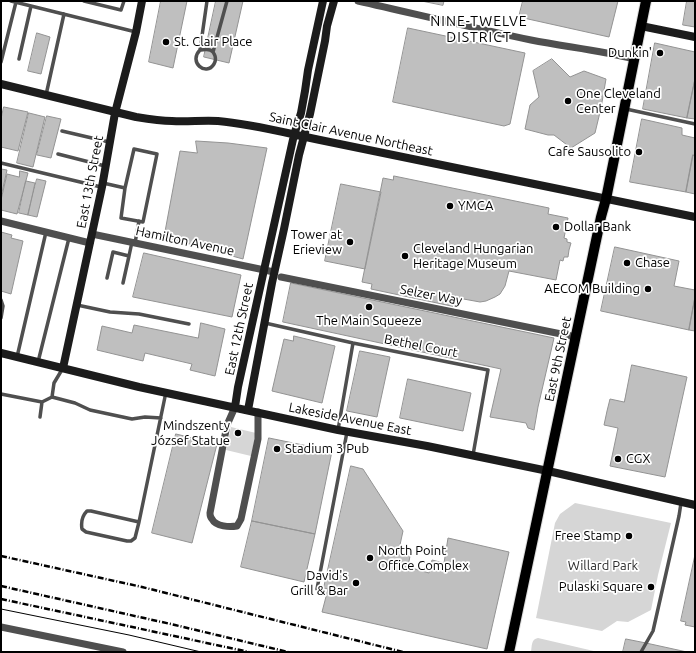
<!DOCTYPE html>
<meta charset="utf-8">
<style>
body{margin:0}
#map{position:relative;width:696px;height:653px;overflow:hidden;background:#fff;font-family:Ubuntu,sans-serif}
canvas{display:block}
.frame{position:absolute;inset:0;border:2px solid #000;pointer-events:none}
</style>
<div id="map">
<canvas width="696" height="653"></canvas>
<div class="frame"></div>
</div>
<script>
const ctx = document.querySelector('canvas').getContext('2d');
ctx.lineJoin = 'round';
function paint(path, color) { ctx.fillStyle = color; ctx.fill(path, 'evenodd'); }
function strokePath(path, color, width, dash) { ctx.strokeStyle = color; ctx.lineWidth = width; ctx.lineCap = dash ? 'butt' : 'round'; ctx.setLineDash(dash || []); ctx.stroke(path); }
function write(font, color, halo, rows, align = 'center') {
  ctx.font = font + ' Ubuntu,sans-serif'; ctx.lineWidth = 3.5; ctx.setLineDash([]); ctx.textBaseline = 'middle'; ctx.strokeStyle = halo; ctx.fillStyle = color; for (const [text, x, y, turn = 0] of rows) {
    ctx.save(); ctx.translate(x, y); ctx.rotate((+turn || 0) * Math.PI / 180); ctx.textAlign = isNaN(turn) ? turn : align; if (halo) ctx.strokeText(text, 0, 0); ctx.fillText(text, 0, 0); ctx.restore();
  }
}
paint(new Path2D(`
 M 231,427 L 256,433 L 251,456 L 226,450 Z
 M 575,503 L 671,523 L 658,575 L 651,610 L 628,622 L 617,621 L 602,631 L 536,618 L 555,523 L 560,514 Z
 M 538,638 L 598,652 L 531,652 C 532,646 531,639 538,638 Z`), '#d6d6d6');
const building = new Path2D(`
 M 161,1 L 187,1 L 173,68 L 149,62 Z
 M 216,1 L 243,1 L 229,63 L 204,57 Z
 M 422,1 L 444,1 L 443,5 Z
 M 523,1 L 618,1 L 609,37 L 519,17 Z
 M 687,1 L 695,1 L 695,27 L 683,25 Z
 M 408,28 L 525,53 L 510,124 L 504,126 L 393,102 Z
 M 37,33 L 50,37 L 41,74 L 28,71 Z
 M 655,43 L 695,52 L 695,79 L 687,118 L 643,109 Z
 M 552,59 L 570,77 L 584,71 L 606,79 L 601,108 L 595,133 L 571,148 L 554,135 L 548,135 L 525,129 L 530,105 L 539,97 L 533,71 Z
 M 695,79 L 695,119 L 687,118 Z
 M 4,107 L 28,112 L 18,151 L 1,147 L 1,119 Z
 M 29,113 L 45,117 L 33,167 L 17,163 Z
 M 47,116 L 61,119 L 51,158 L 37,155 Z
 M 642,119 L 682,128 L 682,135 L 695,138 L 695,156 L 693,155 L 686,192 L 630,182 Z
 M 196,141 L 228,143 L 267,148 L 243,259 L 164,237 L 180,151 L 197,153 Z
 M 693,155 L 695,156 L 695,194 L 686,192 Z
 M 1,169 L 7,170 L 1,197 Z
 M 20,171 L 28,173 L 17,214 L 1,210 L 1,200 L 7,174 L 19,177 Z
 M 394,176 L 549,208 L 548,214 L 568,218 L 564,238 L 567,239 L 567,242 L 571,243 L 569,250 L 568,257 L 564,257 L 563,261 L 560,260 L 556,280 L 509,271 L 505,286 L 500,294 L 495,297 L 486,301 L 480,302 L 458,298 L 456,307 L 371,289 L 372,284 L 362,282 L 383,178 L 393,180 Z
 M 37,179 L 46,181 L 37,217 L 28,215 Z
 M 26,181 L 35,183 L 28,215 L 19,213 Z
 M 341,184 L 381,192 L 365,269 L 325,261 Z
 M 1,232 L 12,235 L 11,238 L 23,241 L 11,294 L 1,291 Z
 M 615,247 L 679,261 L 674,286 L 695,290 L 695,297 L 689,330 L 601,311 Z
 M 144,253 L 241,275 L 232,317 L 133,297 Z
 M 291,283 L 554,338 L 538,407 L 534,430 L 528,428 L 526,423 L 490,417 L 501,369 L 283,322 Z
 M 695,297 L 695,331 L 689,330 Z
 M 201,323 L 225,329 L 215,376 L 190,370 L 192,364 L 145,353 L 143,361 L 97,350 L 102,326 L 132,333 L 134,325 L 198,338 Z
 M 294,336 L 335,346 L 322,403 L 272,391 L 284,339 L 293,341 Z
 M 360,351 L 390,357 L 377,417 L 347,411 Z
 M 632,365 L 687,377 L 665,477 L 610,466 L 618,428 L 604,425 L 607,411 L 610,399 L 624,402 Z
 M 408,379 L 471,393 L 463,431 L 400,418 Z
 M 176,434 L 217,444 L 192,543 L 152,533 Z
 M 269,438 L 332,451 L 315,534 L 252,521 Z
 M 351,466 L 363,469 L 403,531 L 398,554 L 410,556 L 408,567 L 429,573 L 432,560 L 444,563 L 448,538 L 509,552 L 487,649 L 322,612 L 328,589 L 324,588 Z
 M 252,521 L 315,534 L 304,582 L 241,567 Z
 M 695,555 L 695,627 L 685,625 L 686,622 L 681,621 Z
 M 626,639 L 646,643 L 687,652 L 623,652 Z`);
paint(building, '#bfbfbf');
strokePath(building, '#939393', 1);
const primary = new Path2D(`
 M 509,652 L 601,217 L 606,199 L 646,1`);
strokePath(primary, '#dbdbdb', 12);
strokePath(new Path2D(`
 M 11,1 L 136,32
 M 84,1 L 121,10 L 124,1
 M 200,50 C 203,50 207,49 210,50 C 215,52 217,59 214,64 C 206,77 188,62 200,50 L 207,1
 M 213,52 L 227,1
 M 19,59 L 31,6
 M 1,62 L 16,2
 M 46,95 L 64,14
 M 626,109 L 695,124
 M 62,131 L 109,142
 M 58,154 L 105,166
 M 1,163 L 101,187
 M 103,183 L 125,188 L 134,149 L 157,154 L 143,222 L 121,218 L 125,188
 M 135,243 L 139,221
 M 107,278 L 113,252 L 129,256 L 132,242
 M 123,283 L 129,256
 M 1,300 L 3,306 L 1,318
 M 77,305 L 110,312 L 139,314 L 189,324
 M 265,323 L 353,343 L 488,370 L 473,455
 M 17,357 L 46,232
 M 38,362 L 69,238
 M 1,394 L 42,402
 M 52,397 L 75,403 L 90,410 L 132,419 L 145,417 L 161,418
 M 40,417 L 42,402 L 52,397 L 54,383 L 63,368
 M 338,430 L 353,343
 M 139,522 L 91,511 L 87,511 C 82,516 81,523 82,529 L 86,532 L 127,541 L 131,541 L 135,538 L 139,522 L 166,392
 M 317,589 L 347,432
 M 641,652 L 653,631 L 679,516 L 681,503`), '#4f4f4f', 3.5);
strokePath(new Path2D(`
 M 358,1 C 416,14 473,28 531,40 C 566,47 600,50 634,59
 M 1,221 L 90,243
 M 92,234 L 274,272
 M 281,277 L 576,337
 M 235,407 L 227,425 L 210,513 C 210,515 210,517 212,519 C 216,527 230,527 237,526 L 241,519 L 258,439 L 258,412
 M 1,627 L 123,652`), '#4f4f4f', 7);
strokePath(new Path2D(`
 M 641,26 L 695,37
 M 1,84 L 136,117 C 148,119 160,121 172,121 C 187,122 203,120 218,121 C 252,124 286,133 320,140 L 695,217
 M 1,353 L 139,387 L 338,430 L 427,446 L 548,471 L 695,505
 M 63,368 L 102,187 L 115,113 L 136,32 L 142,1
 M 235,407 L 238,387 L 294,135 L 301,113 L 305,91 L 308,70 L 323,1
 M 248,410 L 272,283 L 284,229 L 299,155 L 310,114 L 325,41 L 327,26 L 334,1`), '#1c1c1c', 8);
strokePath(primary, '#000', 10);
strokePath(new Path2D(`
 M 1,609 L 129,635 L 201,652`), '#000', 1);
strokePath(new Path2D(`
 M 1,556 L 142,587 L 403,652
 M 1,586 L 175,625 L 288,652
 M 1,599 L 249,652`), '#000', 2.5, [6, 2, 1, 2]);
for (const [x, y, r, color] of [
 [166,42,4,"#000"],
 [660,53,4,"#000"],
 [568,101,4,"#000"],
 [639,152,4,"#000"],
 [450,206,4,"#000"],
 [556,227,4,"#000"],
 [350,242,4,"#000"],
 [405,256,4,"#000"],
 [627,263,4,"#000"],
 [648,289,4,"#000"],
 [369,307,4,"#000"],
 [238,433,4,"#000"],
 [277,449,4,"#000"],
 [618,459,4,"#000"],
 [629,536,4,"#000"],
 [370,558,4,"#000"],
 [356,583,4,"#000"],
 [651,587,4,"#000"]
]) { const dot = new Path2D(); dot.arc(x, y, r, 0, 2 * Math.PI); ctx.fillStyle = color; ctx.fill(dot); strokePath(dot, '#fff', 1.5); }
write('13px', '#000', '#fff', [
 ["St. Clair Place",174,42],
 ["Dunkin'",652,53,"right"],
 ["One Cleveland",576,94],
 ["Center",576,109],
 ["Cafe Sausolito",631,152,"right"],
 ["YMCA",458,206],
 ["Dollar Bank",564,227],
 ["Tower at",342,235,"right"],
 ["Erieview",342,250,"right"],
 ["Cleveland Hungarian",413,249],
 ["Heritage Museum",413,264],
 ["Chase",635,263],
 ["AECOM Building",640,289,"right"],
 ["The Main Squeeze",369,321,"center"],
 ["Mindszenty",230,426,"right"],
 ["József Statue",230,441,"right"],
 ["Stadium 3 Pub",285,449],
 ["CGX",626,459],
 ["Free Stamp",621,536,"right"],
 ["North Point",378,551],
 ["Office Complex",378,566],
 ["David's",348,576,"right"],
 ["Grill & Bar",348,591,"right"],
 ["Pulaski Square",643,587,"right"]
], 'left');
write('13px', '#000', '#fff', [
 ["Saint Clair Avenue Northeast",351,134,12],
 ["East 13th Street",90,182,-79],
 ["Hamilton Avenue",185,241,12],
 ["Selzer Way",431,295,11],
 ["East 12th Street",239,329,-78],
 ["Bethel Court",421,346,11],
 ["East 9th Street",558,359,-78],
 ["Lakeside Avenue East",350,419,11]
]);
write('13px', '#2d2d2d', '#fff', [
 ["Willard Park",603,566]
]);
ctx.letterSpacing = '1px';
write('14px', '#000', '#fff', [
 ["NINE-TWELVE",479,21],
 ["DISTRICT",479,37]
]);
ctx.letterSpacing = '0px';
</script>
